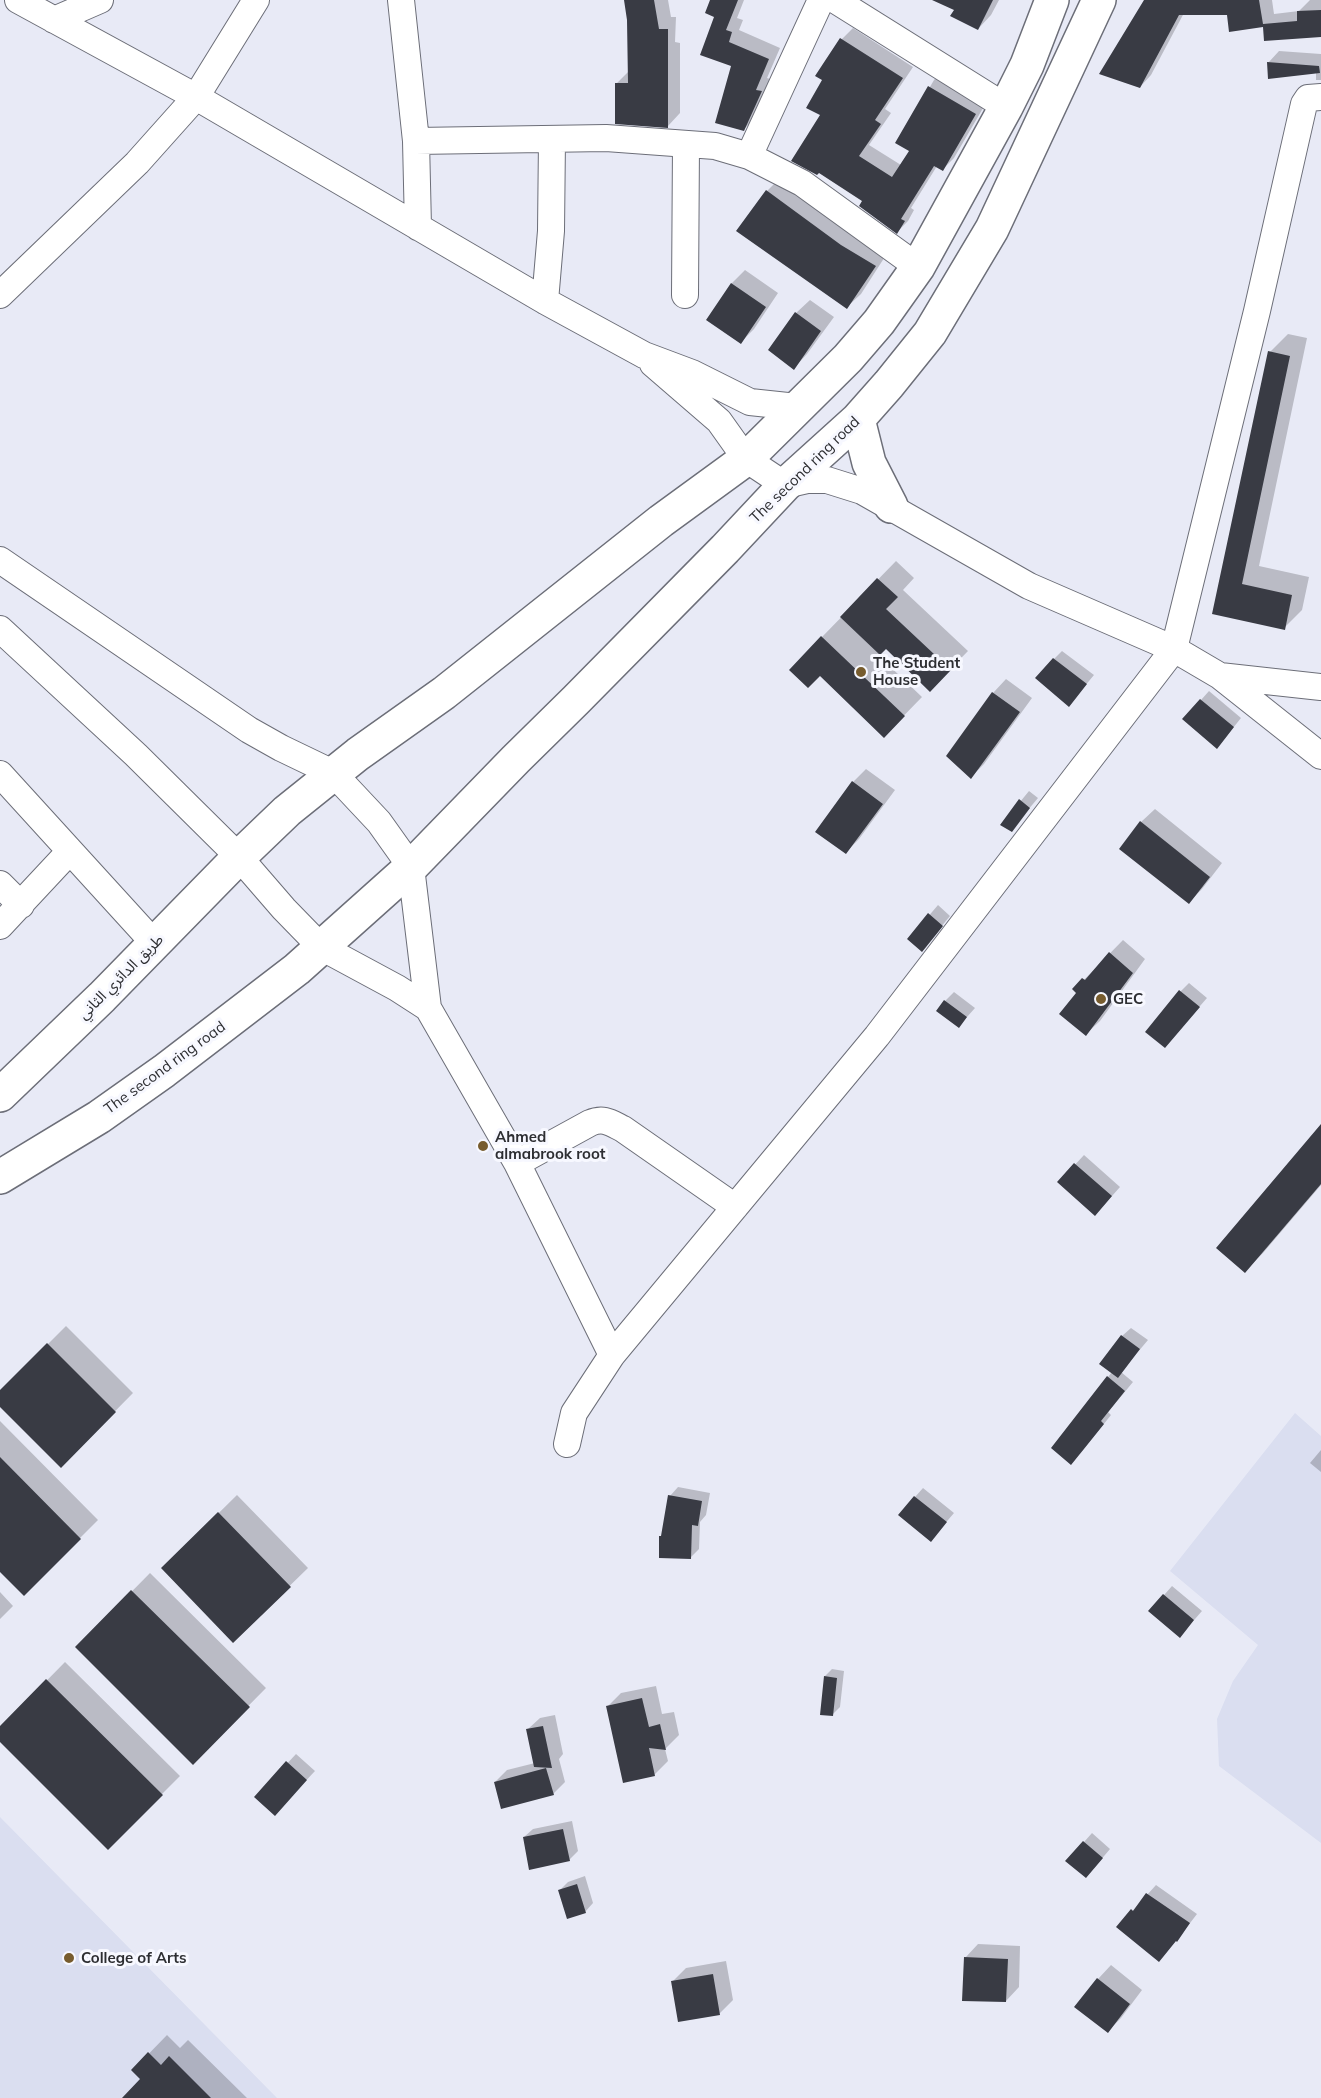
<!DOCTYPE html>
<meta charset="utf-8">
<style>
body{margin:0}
canvas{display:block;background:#e8eaf6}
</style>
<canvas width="1321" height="2098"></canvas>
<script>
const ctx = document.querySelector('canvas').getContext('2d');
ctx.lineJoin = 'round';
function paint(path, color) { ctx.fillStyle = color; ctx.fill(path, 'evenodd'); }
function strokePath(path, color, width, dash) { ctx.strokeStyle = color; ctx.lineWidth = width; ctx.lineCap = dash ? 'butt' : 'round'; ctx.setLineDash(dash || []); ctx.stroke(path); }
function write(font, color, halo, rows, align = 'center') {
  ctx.font = font + ' Mulish,"Noto Sans Arabic",sans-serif'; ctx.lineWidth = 6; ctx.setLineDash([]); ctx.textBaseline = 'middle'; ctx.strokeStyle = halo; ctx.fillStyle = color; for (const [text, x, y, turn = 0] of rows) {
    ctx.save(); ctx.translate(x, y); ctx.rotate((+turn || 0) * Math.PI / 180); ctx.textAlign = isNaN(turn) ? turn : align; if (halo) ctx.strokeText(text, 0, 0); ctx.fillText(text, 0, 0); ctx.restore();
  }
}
paint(new Path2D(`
 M 1295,1413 L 1321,1436 L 1321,1843 L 1219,1766 L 1217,1719 L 1233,1681 L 1258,1645 L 1170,1571 Z
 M 0,1817 L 277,2098 L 0,2098 Z`), '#dadef0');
paint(new Path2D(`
 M 626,0 L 668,0 L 671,17 L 676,17 L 675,42 L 680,43 L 680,113 L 668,126 L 616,84 L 629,71 L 629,20 Z
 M 711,0 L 744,0 L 737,18 L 743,20 L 739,30 L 780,48 L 767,78 L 773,80 L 755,118 L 744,129 L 732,65 Z
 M 936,0 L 999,0 L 991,15 L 978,29 L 956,9 Z
 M 1145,0 L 1272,0 L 1274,14 L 1299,11 L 1310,0 L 1321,0 L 1321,36 L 1264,25 L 1228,13 L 1184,13 L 1151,75 L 1140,87 Z
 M 853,28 L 913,67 L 885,109 L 891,113 L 869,145 L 901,165 L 911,151 L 897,143 L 934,80 L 943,70 L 986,103 L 954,158 L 943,169 L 937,166 L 911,208 L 914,210 L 908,221 L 897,232 L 864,201 L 822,115 L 824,79 L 817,76 L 842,39 Z
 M 1279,51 L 1321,54 L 1321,80 L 1316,80 L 1316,72 L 1268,63 Z
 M 780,178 L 888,252 L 861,294 L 847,307 L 767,191 Z
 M 745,270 L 778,293 L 754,329 L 741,342 L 708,320 L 732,283 Z
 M 810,300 L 834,317 L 807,354 L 794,368 L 770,350 L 796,313 Z
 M 1288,334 L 1307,338 L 1259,566 L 1309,577 L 1302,610 L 1284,628 L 1214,613 L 1270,352 Z
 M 896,561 L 914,578 L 903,590 L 968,651 L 930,690 L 886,647 L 878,655 L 922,697 L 884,736 L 822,637 Z
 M 1062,651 L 1094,675 L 1069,705 L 1054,659 Z
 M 1006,679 L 1032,698 L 984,764 L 971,777 L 948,756 L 993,693 Z
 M 1209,691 L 1241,718 L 1225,738 L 1201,700 Z
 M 866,769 L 895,790 L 859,839 L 846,852 L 853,782 Z
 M 1029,791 L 1038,798 L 1011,830 L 1002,824 Z
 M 1155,809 L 1222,863 L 1202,889 L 1189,902 L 1121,848 L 1141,822 Z
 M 938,905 L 950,916 L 922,950 L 909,939 Z
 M 1123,940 L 1145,959 L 1100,1021 L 1086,1034 L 1078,993 L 1075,989 Z
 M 1189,983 L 1207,998 L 1165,1046 L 1181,991 Z
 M 954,992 L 975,1008 L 959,1026 L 945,1001 Z
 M 1321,1126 L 1321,1185 L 1263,1253 L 1245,1271 Z
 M 1084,1155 L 1120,1187 L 1104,1205 L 1059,1182 Z
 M 66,1326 L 133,1393 L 61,1466 L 0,1405 L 0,1392 Z
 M 1131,1328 L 1148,1340 L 1121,1372 L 1133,1382 L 1108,1412 L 1111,1415 L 1080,1454 L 1108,1377 L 1112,1372 L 1122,1336 Z
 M 0,1421 L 98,1520 L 24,1594 L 0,1569 Z
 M 1321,1450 L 1321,1472 L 1310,1463 Z
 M 678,1487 L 710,1493 L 706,1515 L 700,1522 L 699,1549 L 690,1558 L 670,1496 Z
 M 923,1488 L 954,1513 L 931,1540 L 915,1497 Z
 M 237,1495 L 308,1568 L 233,1641 L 163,1568 Z
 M 150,1573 L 266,1688 L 193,1762 L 77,1647 Z
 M 1172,1586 L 1202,1611 L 1188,1627 L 1150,1611 Z
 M 0,1592 L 13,1606 L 0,1619 Z
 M 65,1662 L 180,1776 L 108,1848 L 0,1740 L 0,1728 Z
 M 832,1669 L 844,1671 L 840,1707 L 832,1715 L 825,1676 Z
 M 656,1686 L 662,1714 L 674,1712 L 679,1735 L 665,1749 L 668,1761 L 654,1775 L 607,1707 L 621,1693 Z
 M 555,1715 L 563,1754 L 559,1759 L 565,1782 L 553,1794 L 495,1782 L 507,1770 L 535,1763 L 528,1729 L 540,1718 Z
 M 296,1754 L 315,1771 L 283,1805 L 256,1797 Z
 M 572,1821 L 578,1851 L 569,1860 L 524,1837 L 533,1829 Z
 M 1092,1833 L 1110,1849 L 1094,1868 L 1084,1842 Z
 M 585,1876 L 593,1903 L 585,1912 L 560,1890 L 568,1882 Z
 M 1156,1885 L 1197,1914 L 1177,1940 L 1118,1927 Z
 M 978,1944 L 1020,1946 L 1019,1987 L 1006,2001 L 965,1958 Z
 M 726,1961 L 733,2000 L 719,2014 L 673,1981 L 686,1968 Z
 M 1111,1965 L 1142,1990 L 1121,2018 L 1108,2031 L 1098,1979 Z
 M 167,2035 L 180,2048 L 188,2040 L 247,2098 L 124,2098 L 142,2079 L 133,2070 Z`), '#0003');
paint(new Path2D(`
 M 624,0 L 654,0 L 659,29 L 668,29 L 668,128 L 615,124 L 615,83 L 628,83 L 627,20 Z
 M 710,0 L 738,0 L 726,30 L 732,32 L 729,42 L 769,59 L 756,90 L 762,91 L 744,131 L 715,123 L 731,66 L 700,55 L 714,17 L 705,13 Z
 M 932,0 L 993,0 L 978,30 L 950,16 L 954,10 Z
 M 1144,0 L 1259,0 L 1263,24 L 1297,21 L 1297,11 L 1321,10 L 1321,37 L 1264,41 L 1263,27 L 1229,32 L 1227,15 L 1179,15 L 1140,88 L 1099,74 Z
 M 840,38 L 903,78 L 875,120 L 881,124 L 859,156 L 892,177 L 909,151 L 895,143 L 928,86 L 976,114 L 943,171 L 934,166 L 901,219 L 905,221 L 897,234 L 859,206 L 862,201 L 819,173 L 817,175 L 791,161 L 820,115 L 806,108 L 822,80 L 815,76 Z
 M 1267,62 L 1319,66 L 1320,73 L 1268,79 Z
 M 766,190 L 841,245 L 876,266 L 847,309 L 736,231 Z
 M 731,283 L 766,307 L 741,344 L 706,320 Z
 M 795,312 L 821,331 L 794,370 L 768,350 Z
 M 1268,351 L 1290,356 L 1242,584 L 1292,595 L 1285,630 L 1212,614 Z
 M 877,578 L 898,597 L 886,609 L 951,670 L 930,692 L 886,649 L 880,655 L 840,617 Z
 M 821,636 L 905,716 L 884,738 L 820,676 L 808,688 L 789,670 Z
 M 1053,658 L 1087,684 L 1069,707 L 1035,678 Z
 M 992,692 L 1020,712 L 971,779 L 946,756 Z
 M 1200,699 L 1234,727 L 1217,749 L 1182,719 Z
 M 852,781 L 883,804 L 846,854 L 815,832 Z
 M 1019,799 L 1030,808 L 1012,832 L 1000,825 Z
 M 1140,821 L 1210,877 L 1189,904 L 1119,849 Z
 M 928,913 L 943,926 L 922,952 L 907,939 Z
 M 1109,952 L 1133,973 L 1086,1036 L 1059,1014 L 1076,993 L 1072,989 L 1082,978 L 1085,980 Z
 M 1179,990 L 1200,1007 L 1165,1048 L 1145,1032 Z
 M 944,1000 L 967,1017 L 959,1028 L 936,1011 Z
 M 1321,1124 L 1321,1184 L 1245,1273 L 1216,1248 Z
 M 1074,1163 L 1112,1196 L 1095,1216 L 1057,1182 Z
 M 1121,1335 L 1140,1349 L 1118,1378 L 1099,1364 Z
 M 47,1343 L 116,1412 L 61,1468 L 0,1407 L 0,1390 Z
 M 1107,1376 L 1125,1391 L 1101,1421 L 1104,1424 L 1071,1465 L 1051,1448 Z
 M 0,1457 L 81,1539 L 24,1596 L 0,1572 Z
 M 668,1495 L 702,1501 L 698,1526 L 692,1525 L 691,1559 L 659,1558 L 659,1536 L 661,1536 Z
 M 914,1496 L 947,1522 L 931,1542 L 898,1515 Z
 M 218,1512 L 291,1587 L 233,1643 L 161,1568 Z
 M 131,1590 L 250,1707 L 193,1765 L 75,1647 Z
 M 1163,1594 L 1194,1620 L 1180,1638 L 1148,1611 Z
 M 824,1676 L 837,1678 L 833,1716 L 820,1715 Z
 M 46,1679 L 163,1795 L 108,1850 L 0,1742 L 0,1726 Z
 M 642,1698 L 649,1727 L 660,1724 L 666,1750 L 649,1748 L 655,1776 L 623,1783 L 606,1706 Z
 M 543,1726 L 552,1768 L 534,1767 L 526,1729 Z
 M 286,1761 L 307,1780 L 275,1816 L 254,1797 Z
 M 546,1768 L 554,1795 L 501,1809 L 494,1782 Z
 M 563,1829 L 570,1861 L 529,1870 L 523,1837 Z
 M 1083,1841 L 1103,1858 L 1086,1878 L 1065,1861 Z
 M 577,1884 L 586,1913 L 567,1919 L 558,1890 Z
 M 1146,1893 L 1190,1923 L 1177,1942 L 1176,1941 L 1159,1962 L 1116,1927 L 1131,1909 L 1133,1911 Z
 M 964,1957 L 1008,1959 L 1006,2002 L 962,2001 Z
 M 713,1974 L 720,2015 L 678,2022 L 671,1981 Z
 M 1097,1978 L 1130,2004 L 1108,2033 L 1074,2007 Z
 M 148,2052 L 161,2065 L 169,2056 L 211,2098 L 122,2098 L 140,2079 L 131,2070 Z`), '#393b44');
const minor = new Path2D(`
 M 18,0 L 196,97 L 545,301 L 644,355 L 692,373 L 750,402 L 797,407
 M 401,0 L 416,141 L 418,227
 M 835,0 L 1006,107
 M 54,20 L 100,0
 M 416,141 L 606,138 L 715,146 L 749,156 L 802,183 L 918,267
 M 749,156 L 821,0
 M 0,295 L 137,163 L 196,97 L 256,0
 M 685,295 L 686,144
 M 545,301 L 551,231 L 552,139
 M 653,364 L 719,421 L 746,459 L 785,485 L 807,480 L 827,480 L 862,491 L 1029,586 L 1174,649 L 1220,676 L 1321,756
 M 0,560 L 249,730 L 281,748 L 333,773 L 379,822 L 411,867 L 428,1008 L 517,1163 L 612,1355
 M 0,629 L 136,755 L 239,857 L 284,909 L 321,947 L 397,988 L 428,1008
 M 1220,676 L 1321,687
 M 0,774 L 154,943
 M 0,884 L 21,905
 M 0,926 L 70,851
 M 517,1163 L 590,1123 C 604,1117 611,1123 623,1129 L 735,1207
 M 567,1444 L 574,1413 L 612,1355 L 877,1036 L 1174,649 L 1257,311 L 1304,104 L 1308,98 L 1321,97`);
const major = new Path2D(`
 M 858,419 L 869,463 L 891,506
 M 0,1095 L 102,997 L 239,857 L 287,811 L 358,754 L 444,693 L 661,521 L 746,459 L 848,358 L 879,322 L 918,267 L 1006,107 L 1027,65 L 1052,0
 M 0,1177 L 99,1117 L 164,1071 L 297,969 L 411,867 L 516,759 L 576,700 L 725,549 L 785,485 L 858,419 L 889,384 L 930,333 L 992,229 L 1099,0`);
strokePath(minor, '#6c6e78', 28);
strokePath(major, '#6c6e78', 36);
strokePath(minor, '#fff', 26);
strokePath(major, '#fff', 33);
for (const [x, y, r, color] of [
 [861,672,6,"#775c2e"],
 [1101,999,6,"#775c2e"],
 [483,1146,6,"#775c2e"],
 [69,1958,6,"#775c2e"]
]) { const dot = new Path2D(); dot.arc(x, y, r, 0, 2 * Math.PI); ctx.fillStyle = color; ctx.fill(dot); strokePath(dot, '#f7f8ff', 2); }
write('15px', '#2d2e32', '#f7f8ff', [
 ["The second ring road",805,470,-44],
 ["طريق الدائري الثاني",121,977,-45],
 ["The second ring road",165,1068,-36]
]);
write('bold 15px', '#2d2e32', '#f7f8ff', [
 ["The Student",873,663],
 ["House",873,680],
 ["GEC",1113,999],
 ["Ahmed",495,1137],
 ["almabrook root",495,1154],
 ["College of Arts",81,1958]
], 'left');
</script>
